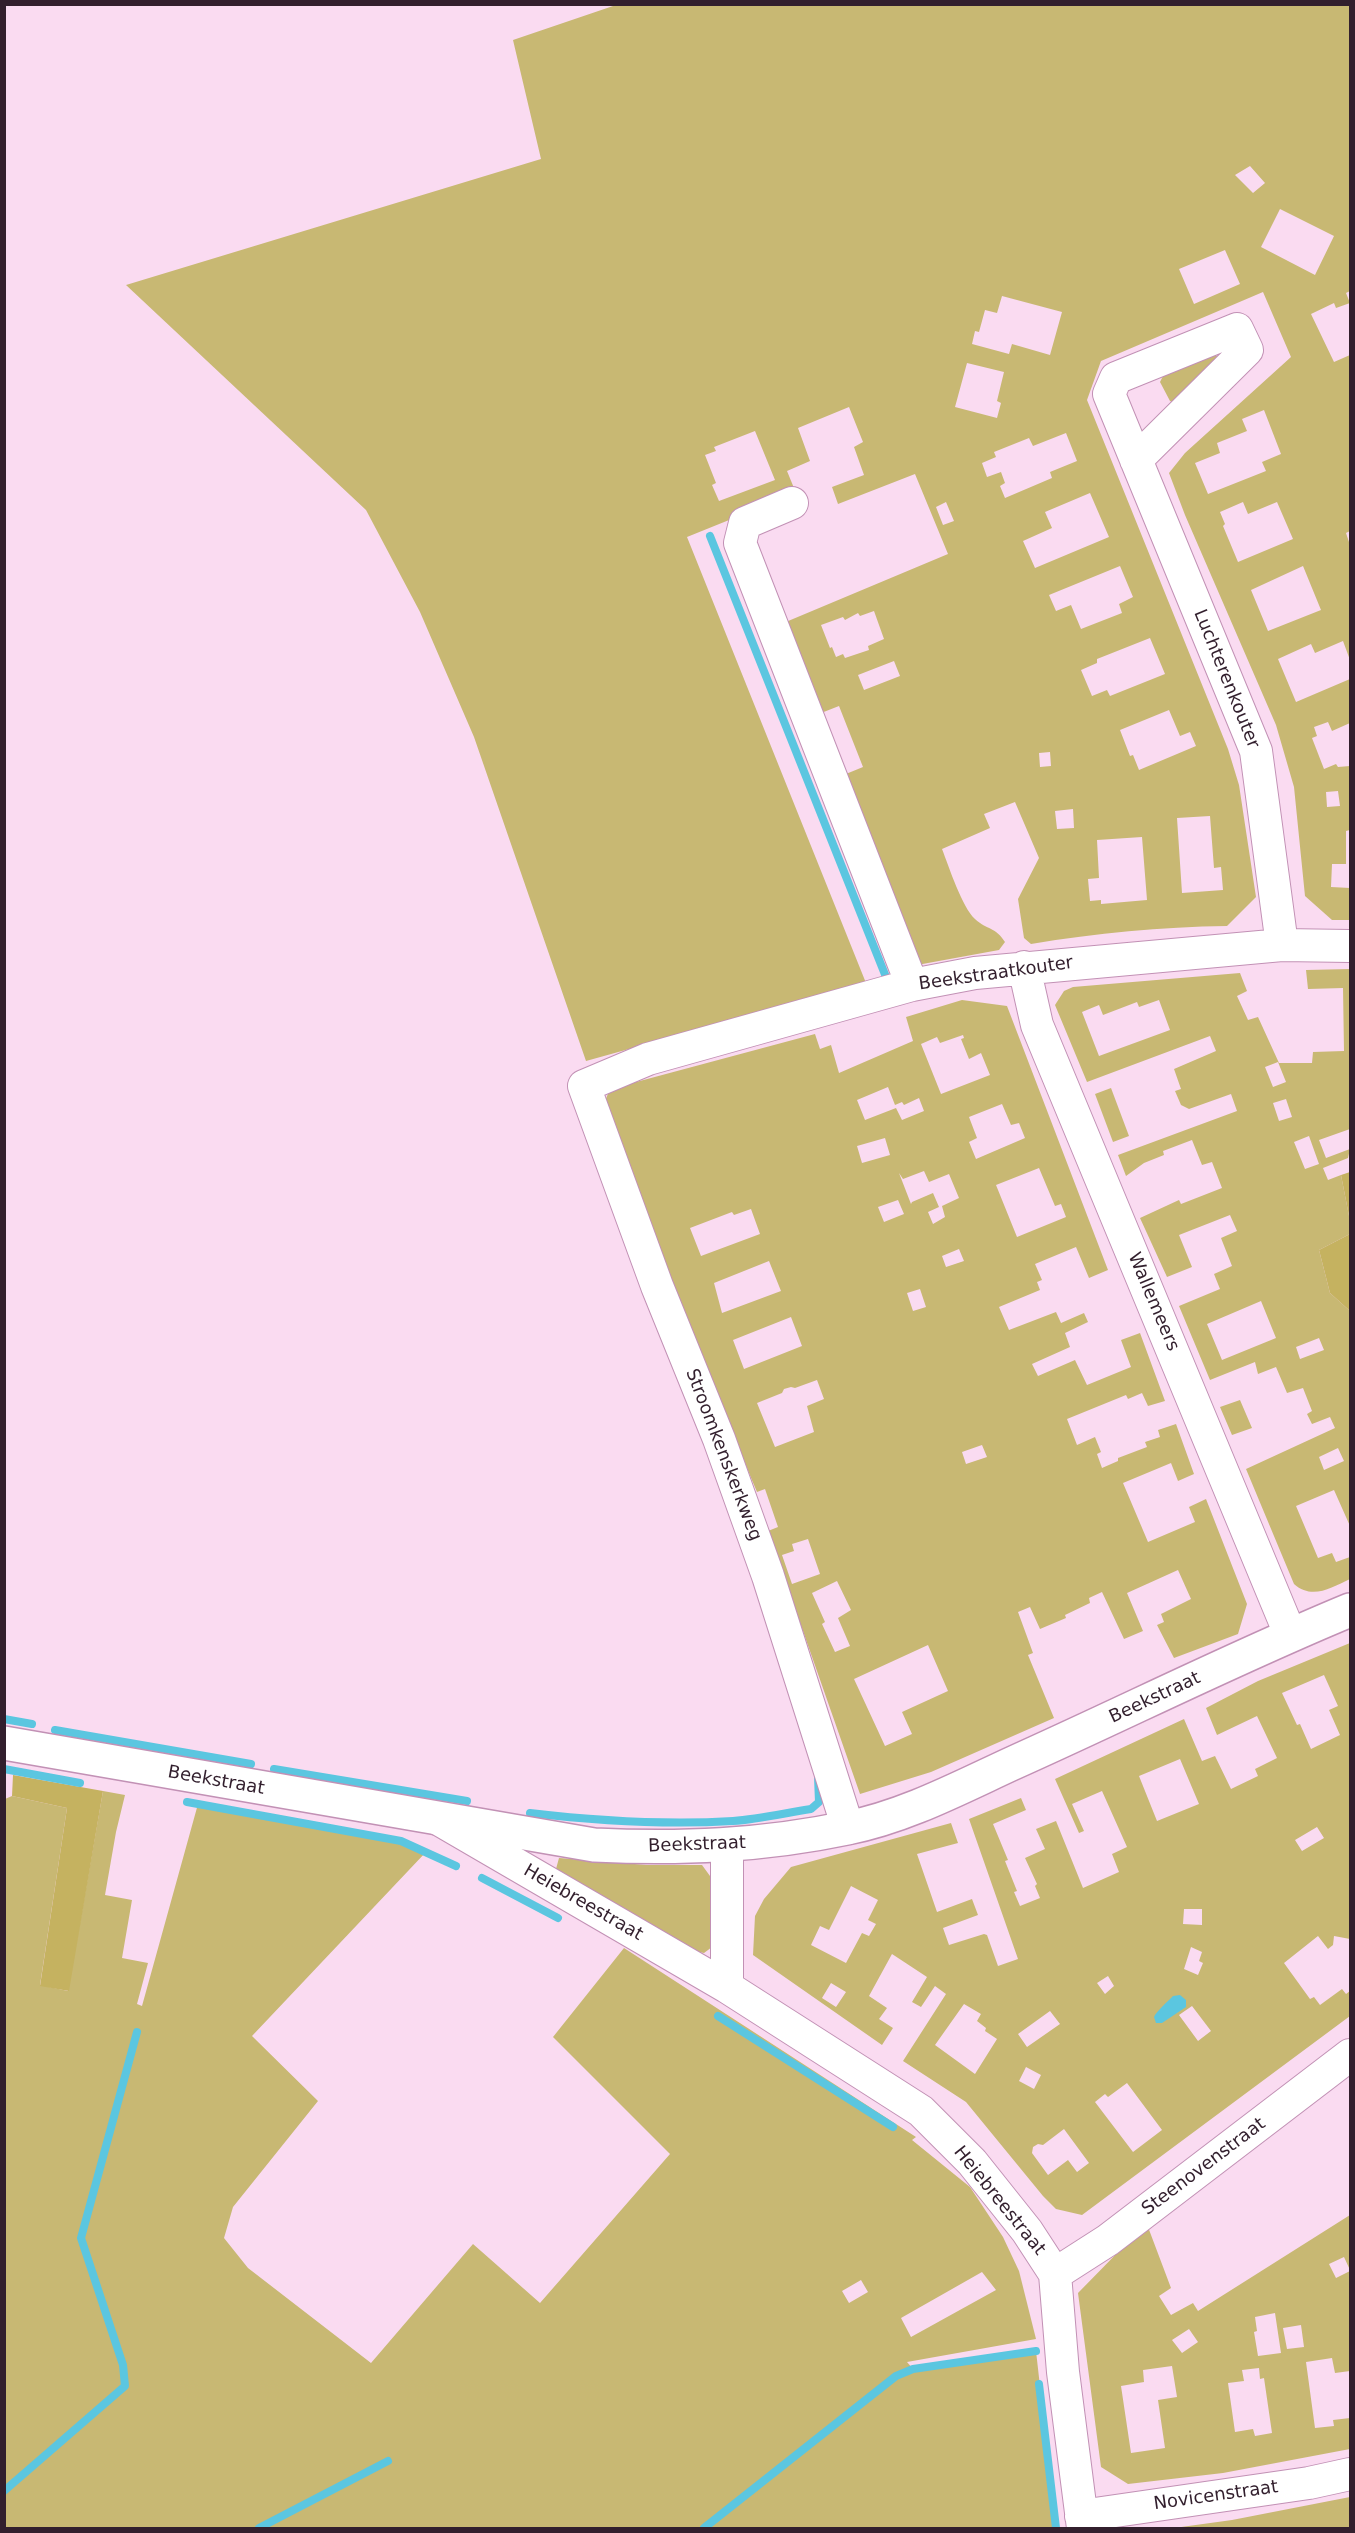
<!DOCTYPE html>
<style>
body{margin:0}
#map{position:relative;width:1355px;height:2533px;overflow:hidden;background:#fadbf1;font-family:"DejaVu Sans",sans-serif}
canvas{display:block}
.frame{position:absolute;inset:0;border:6px solid #321f2d;pointer-events:none}
</style>
<div id="map">
<canvas width="1355" height="2533"></canvas>
<div class="frame"></div>
</div>
<script>
const ctx = document.querySelector('canvas').getContext('2d');
ctx.lineJoin = 'round';
function paint(path, color) { ctx.fillStyle = color; ctx.fill(path, 'evenodd'); }
function strokePath(path, color, width, dash) { ctx.strokeStyle = color; ctx.lineWidth = width; ctx.lineCap = dash ? 'butt' : 'round'; ctx.setLineDash(dash || []); ctx.stroke(path); }
function write(font, color, halo, rows, align = 'center') {
  ctx.font = font + ' "DejaVu Sans",sans-serif'; ctx.lineWidth = 4.5; ctx.setLineDash([]); ctx.textBaseline = 'middle'; ctx.strokeStyle = halo; ctx.fillStyle = color; for (const [text, x, y, turn = 0] of rows) {
    ctx.save(); ctx.translate(x, y); ctx.rotate((+turn || 0) * Math.PI / 180); ctx.textAlign = isNaN(turn) ? turn : align; if (halo) ctx.strokeText(text, 0, 0); ctx.fillText(text, 0, 0); ctx.restore();
  }
}
paint(new Path2D(`
 M 616,5 L 1350,5 L 1350,291 L 1346,293 L 1350,303 L 1336,308 L 1334,303 L 1311,314 L 1334,362 L 1350,355 L 1350,531 L 1346,533 L 1350,545 L 1350,660 L 1343,641 L 1315,653 L 1311,644 L 1278,659 L 1296,702 L 1350,679 L 1350,723 L 1332,731 L 1328,722 L 1314,727 L 1317,736 L 1312,738 L 1324,769 L 1336,764 L 1338,767 L 1350,766 L 1350,830 L 1346,831 L 1346,864 L 1332,864 L 1331,887 L 1350,888 L 1350,920 L 1332,920 L 1305,896 L 1294,787 L 1276,725 L 1185,515 L 1169,473 L 1185,453 L 1291,357 L 1263,292 L 1101,361 L 1087,400 L 1228,749 L 1239,785 L 1256,897 L 1227,926 C 1160,927 1097,933 1031,944 L 1024,938 L 1018,899 L 1039,858 L 1015,802 L 984,814 L 990,828 L 942,849 C 949,867 962,907 975,919 C 987,930 996,927 1005,942 L 999,950 L 917,965 L 841,776 L 863,767 L 839,706 L 816,715 L 781,624 L 948,554 L 915,474 L 838,504 L 832,487 L 864,475 L 854,447 L 863,442 L 849,407 L 798,428 L 810,461 L 787,471 L 796,493 L 687,537 L 866,983 L 586,1061 L 474,737 L 420,612 L 366,510 L 126,285 L 541,159 L 513,40 ZM 1250,166 L 1265,183 L 1253,193 L 1235,175 ZM 1280,209 L 1334,236 L 1315,275 L 1261,247 ZM 1225,250 L 1240,284 L 1194,304 L 1179,269 ZM 1002,296 L 1062,312 L 1050,355 L 1012,344 L 1009,354 L 972,344 L 975,331 L 979,332 L 985,310 L 997,313 ZM 967,363 L 1004,372 L 997,401 L 1001,403 L 997,418 L 955,407 ZM 1264,410 L 1281,454 L 1262,462 L 1266,471 L 1208,494 L 1195,463 L 1220,453 L 1217,443 L 1247,431 L 1242,419 ZM 755,431 L 775,480 L 719,501 L 712,485 L 716,483 L 705,455 L 716,451 L 714,447 ZM 1066,433 L 1077,461 L 1050,472 L 1052,478 L 1005,498 L 1000,486 L 1005,483 L 1001,472 L 987,477 L 982,463 L 996,457 L 994,452 L 1029,438 L 1033,446 ZM 1090,493 L 1109,537 L 1035,568 L 1023,541 L 1052,528 L 1045,512 ZM 946,502 L 954,521 L 943,525 L 936,507 ZM 1243,502 L 1248,514 L 1277,502 L 1293,539 L 1238,562 L 1223,526 L 1225,524 L 1220,512 ZM 1120,566 L 1133,597 L 1119,604 L 1122,613 L 1081,629 L 1071,605 L 1056,611 L 1049,595 ZM 1303,566 L 1321,610 L 1268,631 L 1251,590 ZM 874,611 L 884,639 L 868,646 L 869,650 L 845,658 L 843,654 L 836,657 L 832,647 L 830,648 L 821,625 L 843,617 L 845,620 L 858,613 L 860,616 ZM 1150,638 L 1165,674 L 1110,696 L 1107,690 L 1092,696 L 1081,670 L 1097,663 L 1097,659 ZM 894,661 L 900,676 L 864,690 L 858,675 ZM 1169,710 L 1180,736 L 1190,732 L 1196,746 L 1139,770 L 1133,755 L 1130,756 L 1120,730 ZM 1050,752 L 1051,766 L 1040,767 L 1039,753 ZM 1338,791 L 1340,806 L 1327,807 L 1326,792 ZM 1073,809 L 1074,828 L 1057,829 L 1055,811 ZM 1210,816 L 1214,868 L 1221,867 L 1223,890 L 1182,893 L 1177,818 ZM 1142,837 L 1147,900 L 1101,904 L 1101,900 L 1090,901 L 1088,879 L 1099,878 L 1097,840 Z
 M 1202,355 L 1216,355 L 1221,362 L 1179,405 L 1170,401 L 1160,382 L 1164,374 Z
 M 1350,969 L 1350,1129 L 1319,1140 L 1326,1158 L 1350,1149 L 1348,1158 L 1323,1168 L 1328,1180 L 1341,1175 L 1350,1221 L 1350,1234 L 1319,1250 L 1330,1293 L 1350,1311 L 1350,1526 L 1334,1490 L 1296,1506 L 1318,1558 L 1332,1553 L 1336,1562 L 1350,1557 L 1350,1579 C 1331,1588 1312,1600 1294,1584 L 1246,1469 L 1335,1428 L 1330,1417 L 1312,1424 L 1307,1414 L 1312,1411 L 1303,1388 L 1287,1393 L 1276,1367 L 1258,1374 L 1255,1362 L 1210,1380 L 1179,1306 L 1220,1289 L 1214,1274 L 1232,1266 L 1221,1238 L 1237,1231 L 1230,1215 L 1179,1235 L 1192,1267 L 1167,1277 L 1140,1218 L 1179,1200 L 1181,1204 L 1222,1188 L 1212,1162 L 1202,1165 L 1192,1140 L 1163,1151 L 1164,1155 L 1144,1163 L 1126,1176 L 1118,1155 L 1237,1111 L 1231,1094 L 1189,1109 L 1181,1105 L 1175,1091 L 1181,1089 L 1174,1069 L 1216,1051 L 1210,1036 L 1087,1082 L 1055,1005 L 1064,991 L 1073,987 L 1240,973 L 1247,991 L 1237,996 L 1248,1020 L 1258,1017 L 1279,1063 L 1312,1063 L 1313,1052 L 1344,1051 L 1343,988 L 1308,989 L 1306,970 ZM 1159,1000 L 1170,1030 L 1099,1056 L 1082,1012 L 1099,1005 L 1103,1015 L 1137,1002 L 1139,1007 ZM 1278,1062 L 1286,1082 L 1273,1087 L 1265,1067 ZM 1286,1099 L 1292,1117 L 1279,1121 L 1273,1103 ZM 1309,1136 L 1319,1164 L 1305,1169 L 1294,1142 ZM 1261,1301 L 1276,1338 L 1222,1360 L 1207,1324 ZM 1319,1338 L 1324,1350 L 1300,1359 L 1296,1347 ZM 1338,1448 L 1344,1461 L 1324,1470 L 1319,1457 Z
 M 962,1000 L 1007,1006 L 1108,1270 L 1089,1278 L 1076,1247 L 1035,1264 L 1042,1280 L 1037,1282 L 1040,1290 L 999,1307 L 1009,1330 L 1056,1312 L 1061,1323 L 1084,1313 L 1088,1322 L 1065,1333 L 1070,1347 L 1032,1364 L 1038,1376 L 1075,1360 L 1087,1385 L 1131,1367 L 1121,1340 L 1140,1333 L 1165,1401 L 1148,1406 L 1142,1393 L 1128,1399 L 1126,1395 L 1067,1419 L 1077,1445 L 1095,1437 L 1101,1452 L 1097,1454 L 1102,1468 L 1118,1461 L 1118,1458 L 1147,1447 L 1145,1442 L 1160,1437 L 1158,1430 L 1176,1424 L 1194,1474 L 1178,1481 L 1171,1463 L 1123,1483 L 1148,1542 L 1195,1522 L 1189,1507 L 1206,1499 L 1247,1604 L 1238,1634 L 1174,1658 L 1157,1625 L 1164,1622 L 1161,1614 L 1191,1599 L 1178,1570 L 1127,1593 L 1143,1631 L 1124,1639 L 1102,1592 L 1089,1598 L 1090,1603 L 1065,1615 L 1066,1618 L 1040,1629 L 1030,1607 L 1018,1612 L 1033,1653 L 1028,1655 L 1054,1718 L 931,1772 L 860,1794 L 768,1531 L 778,1527 L 765,1489 L 757,1492 L 749,1473 L 602,1108 L 610,1089 L 815,1034 L 820,1049 L 831,1045 L 839,1073 L 913,1041 L 906,1017 ZM 963,1035 L 964,1038 L 961,1039 L 969,1059 L 981,1053 L 990,1075 L 941,1094 L 921,1044 L 937,1037 L 940,1043 ZM 888,1087 L 895,1105 L 902,1102 L 904,1105 L 919,1098 L 924,1111 L 902,1120 L 896,1108 L 865,1120 L 857,1100 ZM 1002,1104 L 1011,1125 L 1019,1123 L 1025,1138 L 976,1159 L 969,1142 L 977,1138 L 969,1117 ZM 885,1138 L 890,1155 L 862,1163 L 857,1146 ZM 1039,1168 L 1055,1206 L 1061,1204 L 1066,1217 L 1017,1237 L 996,1185 ZM 924,1171 L 929,1182 L 949,1174 L 959,1198 L 942,1206 L 945,1217 L 933,1224 L 928,1212 L 939,1207 L 933,1193 L 912,1202 L 911,1204 L 899,1173 L 903,1179 ZM 898,1200 L 904,1214 L 884,1222 L 878,1207 ZM 751,1209 L 760,1234 L 701,1256 L 690,1228 L 732,1212 L 734,1215 ZM 959,1249 L 964,1261 L 946,1267 L 942,1256 ZM 769,1261 L 781,1291 L 722,1313 L 714,1283 ZM 920,1289 L 926,1307 L 913,1311 L 907,1293 ZM 791,1317 L 802,1346 L 744,1369 L 733,1340 ZM 817,1380 L 824,1399 L 807,1406 L 814,1432 L 775,1447 L 757,1403 L 782,1393 L 784,1389 L 791,1387 L 795,1388 ZM 982,1445 L 987,1457 L 966,1464 L 962,1452 ZM 808,1539 L 820,1574 L 792,1584 L 782,1555 L 794,1551 L 792,1544 ZM 837,1581 L 851,1610 L 838,1618 L 850,1646 L 835,1652 L 822,1624 L 825,1622 L 812,1593 ZM 928,1645 L 948,1691 L 902,1712 L 912,1734 L 885,1746 L 854,1679 Z
 M 1111,1088 L 1129,1136 L 1113,1142 L 1095,1094 Z
 M 1240,1400 L 1252,1428 L 1232,1435 L 1220,1407 Z
 M 1350,1643 L 1350,1939 L 1334,1936 L 1333,1945 L 1328,1949 L 1318,1936 L 1284,1963 L 1310,1999 L 1314,1997 L 1320,2005 L 1342,1989 L 1346,1994 L 1350,1991 L 1350,2016 L 1082,2215 L 1056,2209 L 1043,2196 L 966,2102 L 903,2061 L 946,1994 L 935,1986 L 921,2007 L 912,2002 L 927,1977 L 892,1954 L 869,1996 L 887,2008 L 879,2019 L 893,2028 L 882,2045 L 753,1955 L 755,1916 L 764,1899 L 791,1867 L 951,1823 L 958,1843 L 917,1854 L 937,1912 L 972,1899 L 978,1915 L 943,1928 L 949,1945 L 984,1934 L 987,1935 L 998,1966 L 1018,1959 L 969,1819 L 1021,1798 L 1026,1810 L 993,1824 L 1008,1860 L 1005,1861 L 1017,1891 L 1014,1892 L 1020,1906 L 1040,1898 L 1035,1886 L 1037,1884 L 1025,1858 L 1045,1849 L 1036,1829 L 1056,1821 L 1083,1888 L 1119,1872 L 1112,1854 L 1127,1847 L 1102,1791 L 1072,1804 L 1084,1831 L 1079,1833 L 1055,1779 L 1184,1719 L 1202,1761 L 1215,1756 L 1231,1789 L 1258,1776 L 1255,1769 L 1277,1758 L 1257,1716 L 1217,1735 L 1206,1708 L 1258,1681 ZM 1324,1675 L 1338,1706 L 1329,1710 L 1340,1735 L 1311,1749 L 1300,1724 L 1297,1725 L 1282,1693 ZM 1180,1759 L 1199,1804 L 1157,1821 L 1139,1776 ZM 1317,1827 L 1324,1838 L 1302,1851 L 1295,1840 ZM 851,1886 L 878,1900 L 868,1920 L 876,1924 L 869,1936 L 862,1933 L 846,1963 L 811,1945 L 820,1926 L 829,1930 ZM 1184,1909 L 1202,1909 L 1202,1925 L 1183,1924 ZM 1191,1947 L 1202,1952 L 1199,1961 L 1203,1963 L 1198,1975 L 1184,1969 ZM 1108,1976 L 1114,1986 L 1105,1994 L 1097,1983 ZM 831,1983 L 846,1992 L 836,2007 L 822,1998 ZM 964,2004 L 981,2014 L 977,2021 L 986,2028 L 985,2031 L 997,2039 L 975,2074 L 935,2045 ZM 1192,2006 L 1211,2031 L 1198,2041 L 1179,2015 ZM 1050,2011 L 1060,2024 L 1027,2047 L 1018,2034 ZM 1026,2067 L 1041,2075 L 1034,2089 L 1019,2081 ZM 1127,2083 L 1162,2130 L 1133,2152 L 1095,2102 L 1105,2094 L 1108,2097 ZM 1064,2129 L 1089,2163 L 1077,2172 L 1068,2160 L 1048,2175 L 1032,2153 L 1033,2147 L 1038,2144 L 1043,2145 Z
 M 103,1791 L 125,1795 L 116,1832 L 105,1895 L 132,1900 L 122,1958 L 148,1963 L 137,2004 L 142,2006 L 198,1804 L 401,1841 L 426,1852 L 252,2036 L 318,2101 L 233,2207 L 224,2238 L 248,2268 L 371,2363 L 473,2244 L 540,2303 L 670,2154 L 553,2037 L 624,1948 L 916,2137 L 912,2140 L 970,2187 L 1003,2237 L 1019,2271 L 1036,2339 L 907,2362 L 913,2369 L 1036,2351 L 1056,2528 L 5,2528 L 5,1799 L 12,1796 L 67,1808 L 40,1985 L 68,1991 ZM 982,2272 L 996,2290 L 911,2337 L 901,2318 ZM 861,2280 L 868,2292 L 849,2303 L 842,2291 Z
 M 559,1858 L 647,1865 L 702,1865 L 710,1876 L 714,1935 L 712,1947 L 704,1953 L 699,1952 L 561,1873 L 556,1869 Z
 M 1350,2215 L 1350,2270 L 1344,2257 L 1329,2264 L 1336,2278 L 1350,2271 L 1350,2371 L 1335,2373 L 1332,2358 L 1306,2362 L 1315,2428 L 1334,2426 L 1333,2420 L 1350,2418 L 1350,2449 L 1223,2473 L 1128,2484 L 1101,2467 L 1078,2293 L 1126,2244 L 1148,2227 L 1171,2288 L 1159,2296 L 1171,2315 L 1193,2303 L 1198,2311 ZM 1275,2313 L 1281,2353 L 1258,2356 L 1254,2332 L 1257,2331 L 1255,2317 ZM 1301,2325 L 1304,2347 L 1287,2349 L 1283,2328 ZM 1189,2329 L 1198,2342 L 1182,2353 L 1172,2340 ZM 1172,2366 L 1177,2397 L 1158,2400 L 1165,2448 L 1131,2453 L 1121,2386 L 1144,2382 L 1143,2370 ZM 1259,2368 L 1260,2379 L 1264,2378 L 1272,2433 L 1255,2436 L 1253,2429 L 1235,2432 L 1228,2383 L 1244,2381 L 1242,2370 Z
 M 1350,2497 L 1350,2528 L 1174,2528 L 1232,2520 Z`), '#c8b873');
paint(new Path2D(`
 M 1350,1172 L 1350,1221 L 1341,1175 Z
 M 1350,1234 L 1350,1311 L 1330,1293 L 1319,1250 Z
 M 13,1775 L 103,1791 L 69,1991 L 40,1986 L 67,1808 L 12,1796 Z`), '#c5b260');
paint(new Path2D(`
 M 1180,1995 L 1186,2000 L 1186,2007 L 1162,2023 L 1156,2023 L 1154,2017 C 1156,2012 1168,2001 1173,1996 Z`), '#5bc6e0');
strokePath(new Path2D(`
 M 710,536 L 886,977
 M 4,1719 L 32,1724
 M 55,1730 L 251,1764
 M 4,1769 L 80,1783
 M 274,1769 L 467,1801
 M 187,1802 L 401,1841 L 456,1866
 M 530,1813 C 598,1821 665,1825 733,1821 C 759,1819 785,1813 811,1809 L 819,1802 L 818,1777
 M 482,1878 L 558,1918
 M 718,2016 L 893,2127
 M 1039,2384 L 1056,2528
 M 4,2491 L 125,2386 L 123,2365 L 81,2238 L 137,2032
 M 259,2528 L 388,2461
 M 704,2528 L 896,2376 L 913,2369 L 1036,2351`), '#5bc6e0', 8);
const street = new Path2D(`
 M 1136,460 L 1247,350 L 1237,329 L 1116,378 L 1109,394 L 1256,751 L 1282,945
 M 792,503 L 745,523 L 740,543 L 912,985
 M 1024,967 L 1037,1025 L 1290,1634
 M 440,1820 L 727,1987 L 921,2111 L 972,2162 L 1027,2231 L 1055,2274 L 1063,2372 L 1083,2528
 M 848,1828 L 768,1576 L 719,1439 L 657,1286 L 584,1086 L 648,1059 L 912,985 L 975,973 L 1282,945 L 1350,946
 M 727,1846 L 727,1987
 M 1055,2274 L 1108,2240 L 1350,2055
 M 1081,2516 L 1309,2483 L 1350,2474`);
const secondary = new Path2D(`
 M 4,1743 L 594,1845 C 680,1849 762,1846 847,1828 C 904,1817 959,1788 1011,1764 C 1125,1713 1236,1657 1350,1610`);
strokePath(street, '#c291b5', 34);
strokePath(secondary, '#c291b5', 36);
strokePath(street, '#fff', 32);
strokePath(secondary, '#fff', 33);
write('18px', '#321f2d', '#fff', [
 ["Luchterenkouter",1226,679,68],
 ["Beekstraatkouter",996,974,-8],
 ["Wallemeers",1153,1302,67],
 ["Stroomkenskerkweg",723,1455,69],
 ["Beekstraat",1155,1698,-25],
 ["Beekstraat",216,1781,10],
 ["Beekstraat",697,1845,-2],
 ["Heiebreestraat",583,1903,30],
 ["Steenovenstraat",1204,2167,-37],
 ["Heiebreestraat",999,2201,51],
 ["Novicenstraat",1216,2496,-8]
]);
</script>
